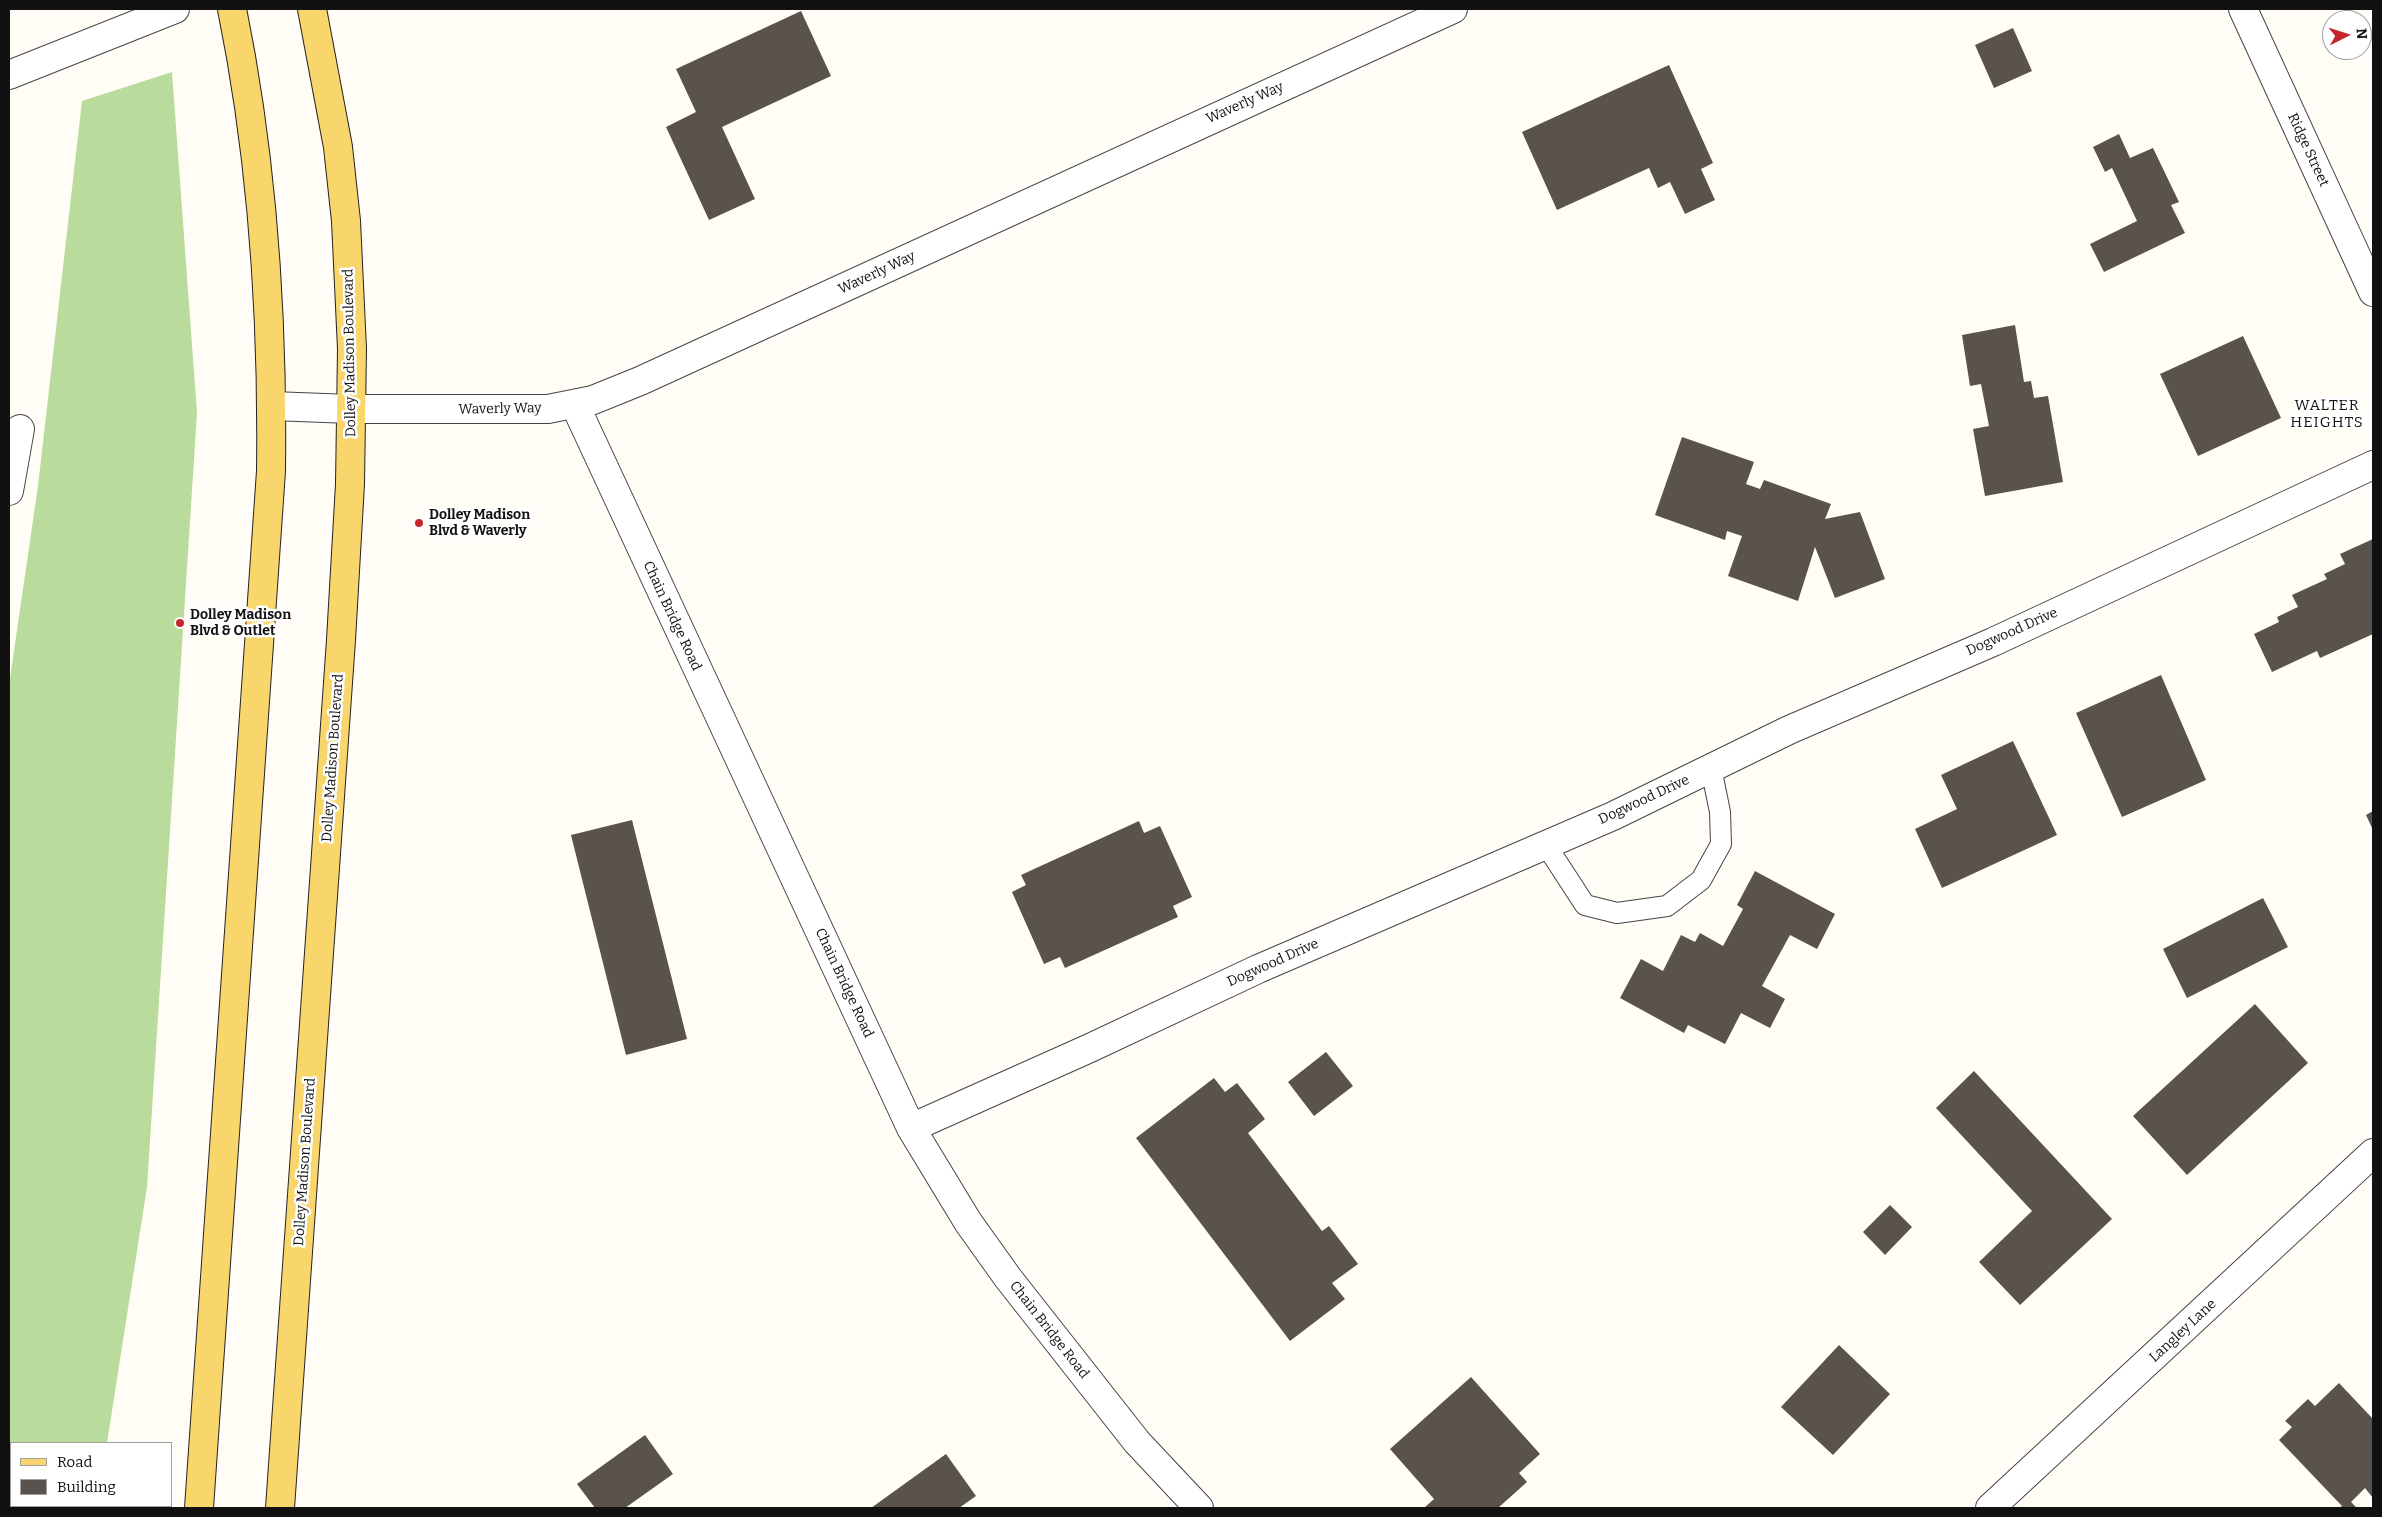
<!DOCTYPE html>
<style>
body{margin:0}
#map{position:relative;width:2382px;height:1517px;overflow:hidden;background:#fffdf5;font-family:Bitter,serif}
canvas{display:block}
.frame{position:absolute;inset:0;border:10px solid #111;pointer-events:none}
.legend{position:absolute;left:10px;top:1442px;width:162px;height:65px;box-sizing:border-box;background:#fff;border:1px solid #a0a0a0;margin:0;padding:6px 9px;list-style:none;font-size:15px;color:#111}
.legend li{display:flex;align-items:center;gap:10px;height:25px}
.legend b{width:25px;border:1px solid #a0a0a0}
.north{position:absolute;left:2322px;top:10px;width:50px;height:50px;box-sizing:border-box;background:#fff;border:1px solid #a0a0a0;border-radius:50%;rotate:85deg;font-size:14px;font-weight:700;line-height:20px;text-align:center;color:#111}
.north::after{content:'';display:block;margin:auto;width:18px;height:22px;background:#c4262e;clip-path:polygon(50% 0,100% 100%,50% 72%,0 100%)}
</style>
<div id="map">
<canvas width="2382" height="1517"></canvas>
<div class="frame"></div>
<ul class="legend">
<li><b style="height:6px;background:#f9d66b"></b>Road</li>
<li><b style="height:14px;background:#5a524d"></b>Building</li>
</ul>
<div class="north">N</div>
</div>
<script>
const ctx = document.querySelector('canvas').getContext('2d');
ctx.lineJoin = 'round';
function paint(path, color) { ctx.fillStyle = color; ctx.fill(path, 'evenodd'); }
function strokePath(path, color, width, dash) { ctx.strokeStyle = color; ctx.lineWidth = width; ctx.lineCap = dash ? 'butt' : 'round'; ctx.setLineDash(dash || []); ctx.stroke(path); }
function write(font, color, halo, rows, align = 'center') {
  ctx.font = font + ' Bitter,serif'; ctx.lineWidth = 5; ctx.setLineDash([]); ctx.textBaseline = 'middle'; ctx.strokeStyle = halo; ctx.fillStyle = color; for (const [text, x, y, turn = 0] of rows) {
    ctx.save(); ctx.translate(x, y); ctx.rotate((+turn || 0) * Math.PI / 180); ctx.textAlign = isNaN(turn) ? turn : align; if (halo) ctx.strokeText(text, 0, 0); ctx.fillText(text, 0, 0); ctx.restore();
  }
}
paint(new Path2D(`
 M 172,72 L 197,413 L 147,1187 L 107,1443 L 11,1443 L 11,1506 L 81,1506 L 77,1508 L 9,1508 L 9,685 L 38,486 L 82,101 Z`), '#b9dc9c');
paint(new Path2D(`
 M 801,11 L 831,76 L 722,127 L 755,199 L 709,220 L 666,127 L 696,112 L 676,69 Z
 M 2013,28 L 2032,71 L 1994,88 L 1975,45 Z
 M 1669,65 L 1713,163 L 1701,169 L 1715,200 L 1685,214 L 1670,182 L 1658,188 L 1649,168 L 1557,210 L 1522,132 Z
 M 2119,134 L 2130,158 L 2153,148 L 2179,202 L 2171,205 L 2185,233 L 2104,272 L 2090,244 L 2137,221 L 2112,168 L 2105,172 L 2093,147 Z
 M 2015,325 L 2024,382 L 2031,381 L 2034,398 L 2048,396 L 2063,482 L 1985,496 L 1973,429 L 1989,426 L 1981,384 L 1970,386 L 1962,335 Z
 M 2243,336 L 2281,418 L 2198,456 L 2160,374 Z
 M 1682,437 L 1754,462 L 1746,484 L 1760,489 L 1764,480 L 1831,504 L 1825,519 L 1860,512 L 1885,579 L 1835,598 L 1815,547 L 1798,601 L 1728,576 L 1742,536 L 1727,531 L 1725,540 L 1655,515 Z
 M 2373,539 L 2373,634 L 2320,658 L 2317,651 L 2272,672 L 2254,634 L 2279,622 L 2277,617 L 2298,607 L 2292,595 L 2327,579 L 2324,574 L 2345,564 L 2340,554 Z
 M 2161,675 L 2206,780 L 2122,817 L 2076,713 Z
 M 2013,741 L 2057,835 L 1942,888 L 1915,829 L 1957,809 L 1941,775 Z
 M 2373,811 L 2373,830 L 2366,815 Z
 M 632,820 L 687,1039 L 626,1055 L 571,835 Z
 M 1139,821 L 1144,833 L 1160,826 L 1192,897 L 1173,906 L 1178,917 L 1065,968 L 1060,957 L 1044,964 L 1012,892 L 1026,885 L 1021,875 Z
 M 1755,871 L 1835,914 L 1817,949 L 1790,935 L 1762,986 L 1785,999 L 1770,1028 L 1741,1013 L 1725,1044 L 1688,1025 L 1684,1033 L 1620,998 L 1641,959 L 1663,971 L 1681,935 L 1695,942 L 1700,933 L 1723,946 L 1743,909 L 1737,905 Z
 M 2263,898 L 2288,947 L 2187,998 L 2163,949 Z
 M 2255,1004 L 2308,1063 L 2187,1175 L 2133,1116 Z
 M 1326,1052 L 1353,1086 L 1314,1116 L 1288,1082 Z
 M 1974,1071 L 2112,1219 L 2020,1305 L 1979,1262 L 2032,1211 L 1936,1108 Z
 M 1214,1078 L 1225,1092 L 1237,1083 L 1265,1119 L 1248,1133 L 1322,1231 L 1329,1226 L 1358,1264 L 1332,1283 L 1345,1299 L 1290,1341 L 1136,1138 Z
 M 1890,1205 L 1912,1227 L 1885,1255 L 1863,1232 Z
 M 1839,1345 L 1890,1394 L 1833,1455 L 1781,1407 Z
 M 1471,1377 L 1540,1454 L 1519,1473 L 1527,1482 L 1498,1508 L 1424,1508 L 1434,1499 L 1390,1449 Z
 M 2339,1383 L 2373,1419 L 2373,1498 L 2365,1488 L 2351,1502 L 2357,1508 L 2339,1508 L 2342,1506 L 2279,1440 L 2292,1427 L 2285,1421 L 2308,1399 L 2315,1406 Z
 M 645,1435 L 673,1474 L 625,1508 L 595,1508 L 577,1484 Z
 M 946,1454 L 976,1496 L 959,1508 L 871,1508 Z`), '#5a524d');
const service = new Path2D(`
 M 1546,845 L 1585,905 L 1617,913 L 1667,906 L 1701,880 L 1721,844 L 1720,812 L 1711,768`);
const minor = new Path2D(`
 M 2243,9 L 2373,292
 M 9,75 L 175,9
 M 575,405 L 911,1128 L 968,1222 L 1008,1278 L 1137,1442 L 1199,1508
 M 272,406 L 351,409 L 548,409 L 593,400 L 640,381 L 1453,9
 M 9,491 L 20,429
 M 911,1128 L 1090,1048 L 1258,969 L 1613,816 L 1789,730 L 1993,642 L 2373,465
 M 1990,1508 L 2373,1153`);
const primary = new Path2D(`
 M 199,1508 L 271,471 C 273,316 263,161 232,9
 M 280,1508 L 341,640 L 350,484 L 352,349 L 346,221 L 338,147 L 312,9`);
strokePath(service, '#444', 22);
strokePath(minor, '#444', 30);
strokePath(primary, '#222', 30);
strokePath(service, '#fff', 20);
strokePath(minor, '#fff', 28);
strokePath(primary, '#f9d66b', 28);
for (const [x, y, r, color] of [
 [419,523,5,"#c4262e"],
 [180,623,5,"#c4262e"]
]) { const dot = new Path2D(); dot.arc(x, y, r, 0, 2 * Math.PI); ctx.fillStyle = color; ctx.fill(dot); strokePath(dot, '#fff', 2); }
write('14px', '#111', '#fff', [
 ["Waverly Way",1245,103,-24],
 ["Ridge Street",2308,150,65],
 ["Waverly Way",877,273,-25],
 ["Dolley Madison Boulevard",350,353,-91],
 ["Waverly Way",500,409,-1],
 ["Chain Bridge Road",672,616,65],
 ["Dogwood Drive",2012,632,-24],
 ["Dolley Madison Boulevard",333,758,-86],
 ["Dogwood Drive",1644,800,-25],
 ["Dogwood Drive",1273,963,-24],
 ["Chain Bridge Road",844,983,65],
 ["Dolley Madison Boulevard",305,1162,-86],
 ["Chain Bridge Road",1049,1330,52],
 ["Langley Lane",2183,1331,-43]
]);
write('bold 14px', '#111', '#fff', [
 ["Dolley Madison",429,515],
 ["Blvd & Waverly",429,531],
 ["Dolley Madison",190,615],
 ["Blvd & Outlet",190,631]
], 'left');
ctx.letterSpacing = '1px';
write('15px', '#111', '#fff', [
 ["WALTER",2327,406],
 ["HEIGHTS",2327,423]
]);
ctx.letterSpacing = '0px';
</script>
